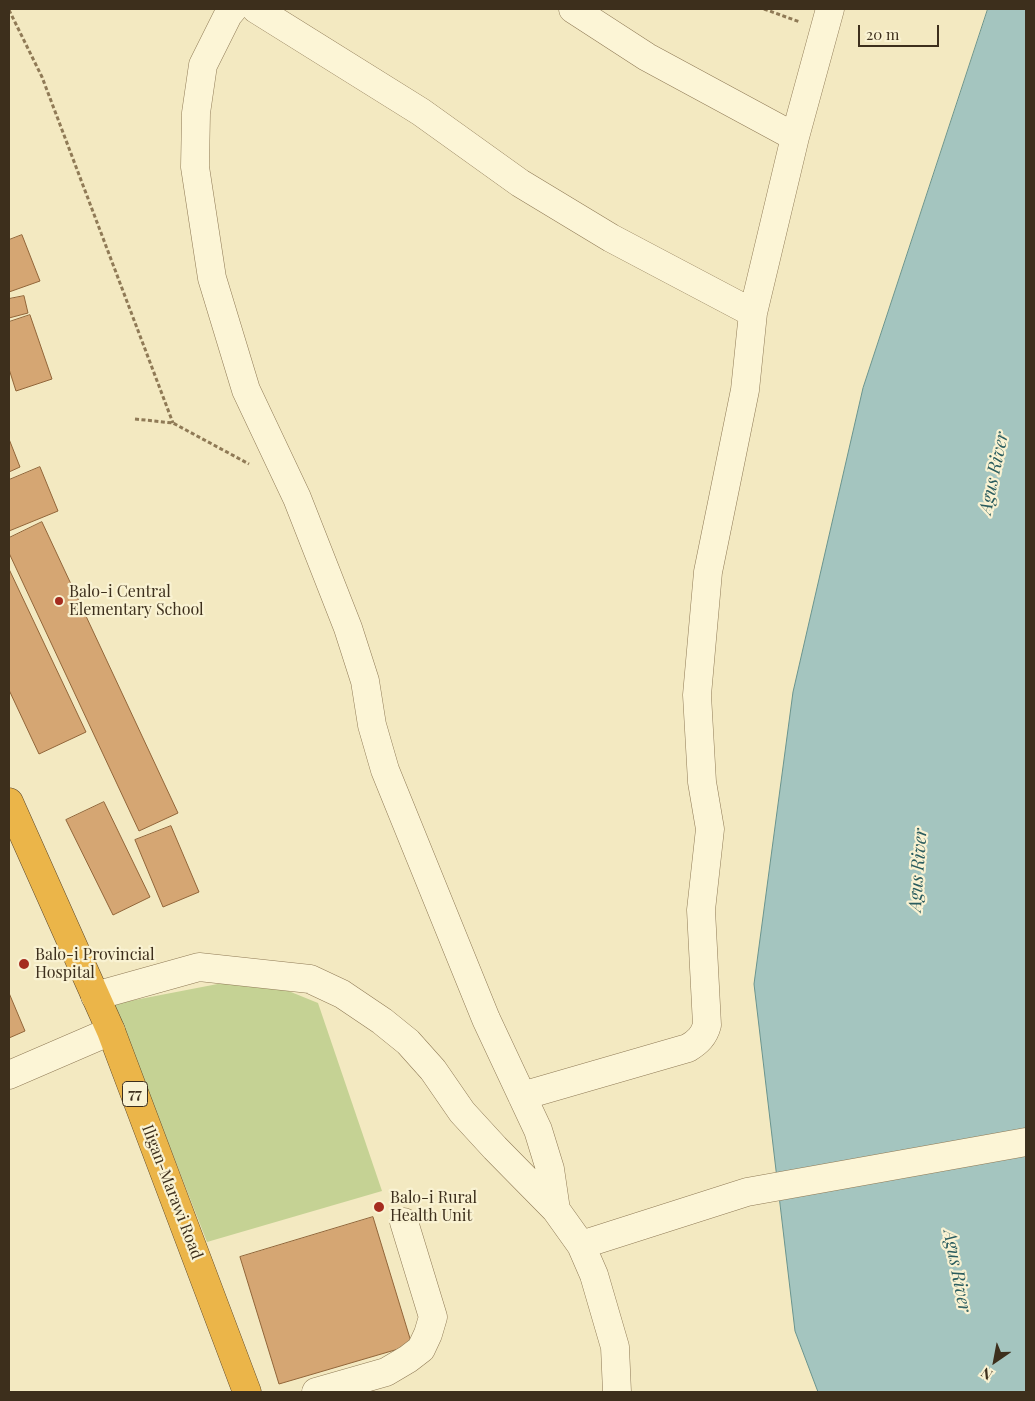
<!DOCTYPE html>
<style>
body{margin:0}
#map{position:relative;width:1035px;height:1401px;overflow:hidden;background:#f3e9c1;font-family:"Playfair Display",serif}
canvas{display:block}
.frame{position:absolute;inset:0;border:10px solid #3d2f1c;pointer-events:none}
.north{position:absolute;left:970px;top:1336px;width:50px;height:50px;-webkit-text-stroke:4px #f9f2d2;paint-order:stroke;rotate:213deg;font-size:14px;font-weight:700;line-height:20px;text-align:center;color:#3d2f1c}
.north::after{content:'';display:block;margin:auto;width:18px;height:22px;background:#3d2f1c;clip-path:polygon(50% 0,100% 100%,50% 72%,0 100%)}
.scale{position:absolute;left:858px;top:25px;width:81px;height:22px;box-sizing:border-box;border:2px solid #3d2f1c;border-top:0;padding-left:6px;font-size:15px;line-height:18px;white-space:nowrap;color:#3d2f1c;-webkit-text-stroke:4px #f9f2d2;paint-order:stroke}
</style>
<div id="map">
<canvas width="1035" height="1401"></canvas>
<div class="frame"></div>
<div class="north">N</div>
<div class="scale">20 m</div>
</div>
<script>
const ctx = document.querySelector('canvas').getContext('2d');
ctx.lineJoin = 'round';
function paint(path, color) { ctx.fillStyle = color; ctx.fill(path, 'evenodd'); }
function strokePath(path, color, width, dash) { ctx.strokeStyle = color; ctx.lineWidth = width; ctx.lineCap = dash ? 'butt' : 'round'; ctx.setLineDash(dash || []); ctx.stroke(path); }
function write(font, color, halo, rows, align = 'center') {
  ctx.font = font + ' "Playfair Display",serif'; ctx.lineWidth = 4.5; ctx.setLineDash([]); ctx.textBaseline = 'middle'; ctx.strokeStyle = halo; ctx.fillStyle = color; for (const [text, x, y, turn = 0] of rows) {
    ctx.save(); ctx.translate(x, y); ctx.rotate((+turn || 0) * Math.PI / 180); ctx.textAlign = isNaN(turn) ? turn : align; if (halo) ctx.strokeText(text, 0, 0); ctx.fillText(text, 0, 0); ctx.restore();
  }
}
paint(new Path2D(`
 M 254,977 L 318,1003 L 382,1191 L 207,1242 L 114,1004 Z`), '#c5d294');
const water = new Path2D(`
 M 988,9 L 1026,9 L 1026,1392 L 818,1392 L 795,1331 L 754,984 L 793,692 L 863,388 Z`);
paint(water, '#a4c5bf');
strokePath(water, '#6a948e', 1);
const building = new Path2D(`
 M 22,235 L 40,281 L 9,292 L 9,240 Z
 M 24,296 L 28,313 L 9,318 L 9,299 Z
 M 30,315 L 52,379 L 16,391 L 9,369 L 9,322 Z
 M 9,439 L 20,467 L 9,472 Z
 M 40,467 L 58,511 L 9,531 L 9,480 Z
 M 42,522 L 178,813 L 139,831 L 9,553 L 9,538 Z
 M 9,569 L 86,732 L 39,754 L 9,690 Z
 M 104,802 L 150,897 L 113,915 L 66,820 Z
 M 171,826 L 199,892 L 163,907 L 135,840 Z
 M 9,993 L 25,1031 L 9,1038 Z
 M 373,1217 L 412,1345 L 279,1384 L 240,1257 Z`);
paint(building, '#d5a673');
strokePath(building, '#916539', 1);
const minor = new Path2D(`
 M 233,9 L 228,15 L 203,65 L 196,113 L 195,167 L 212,278 L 246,390 L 297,498 L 348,628 L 365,681 L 372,725 L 385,770 L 486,1019 L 538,1130 L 550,1169 L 556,1210
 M 256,9 L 421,112 L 520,183 L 611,238 L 753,313
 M 573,9 L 647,57 L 795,137
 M 95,996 L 199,967 L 310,979 L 342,994 L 382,1021 L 408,1042 L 433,1070 L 462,1112 L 495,1148 L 556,1210 L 581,1245 L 594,1275 L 615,1347 L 617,1392
 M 9,1075 L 111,1031
 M 522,1096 L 688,1048 C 698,1042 704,1036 707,1025 L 701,910 L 710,829 L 702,782 L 697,695 L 708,572 L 745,390 L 753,313 L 795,137 L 830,9
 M 581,1245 L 747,1192 L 1026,1142
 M 316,1392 L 386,1372 L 408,1359 L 421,1349 L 428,1334 L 433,1317 L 404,1222`);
const highway = new Path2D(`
 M 9,802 L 111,1031 L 247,1392`);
strokePath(minor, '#8f7a56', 29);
strokePath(highway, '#5c472b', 29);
strokePath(new Path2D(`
 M 764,9 L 800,22
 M 9,10 L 42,77 L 173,423
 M 135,419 L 173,423 L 249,464`), '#8f7a56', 3, [4, 2.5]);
strokePath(minor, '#fcf5d6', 28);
strokePath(highway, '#ebb549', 28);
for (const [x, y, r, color] of [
 [59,601,5,"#a52c1f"],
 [24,964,6,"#a52c1f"],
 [379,1207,6,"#a52c1f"]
]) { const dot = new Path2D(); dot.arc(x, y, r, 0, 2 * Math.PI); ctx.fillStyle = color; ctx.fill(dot); strokePath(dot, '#f9f2d2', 2); }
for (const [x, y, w] of [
 [135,1094,25]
]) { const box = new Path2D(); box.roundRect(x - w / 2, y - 12.5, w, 25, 4); ctx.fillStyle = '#f9f2d2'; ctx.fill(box); strokePath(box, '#3d2f1c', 1); }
write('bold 15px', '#3d2f1c', null, [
 ["77",135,1094]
]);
write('16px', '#3d2f1c', '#f9f2d2', [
 ["Balo-i Central",69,592],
 ["Elementary School",69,610],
 ["Balo-i Provincial",35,955],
 ["Hospital",35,973],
 ["Balo-i Rural",390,1198],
 ["Health Unit",390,1216]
], 'left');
write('16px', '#3d2f1c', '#f9f2d2', [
 ["Iligan-Marawi Road",172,1192,69]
]);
write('italic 18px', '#2a5c5e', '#f9f2d2', [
 ["Agus River",994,473,-78],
 ["Agus River",918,870,-86],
 ["Agus River",957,1271,79]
]);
</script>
